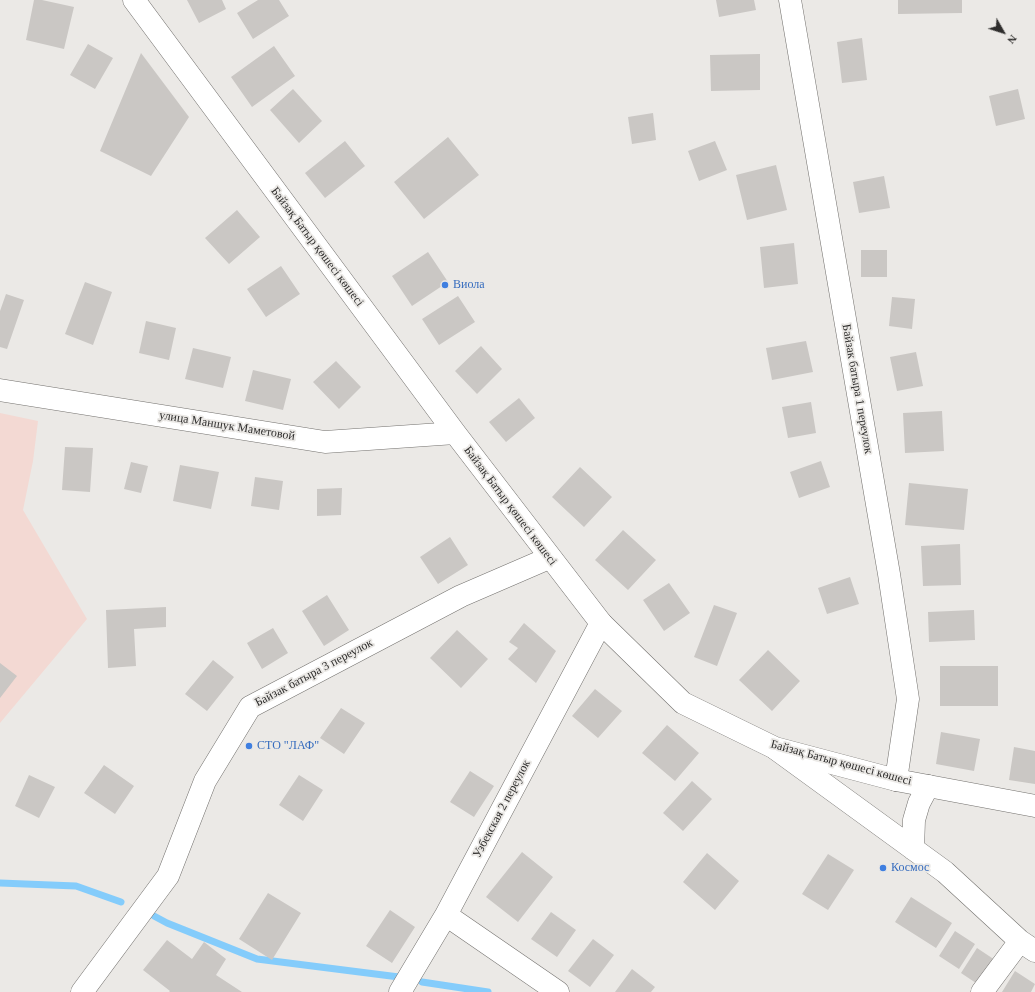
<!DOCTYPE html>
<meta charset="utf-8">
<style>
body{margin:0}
#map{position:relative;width:1035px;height:992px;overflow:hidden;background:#ebe9e6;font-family:"Times New Roman",serif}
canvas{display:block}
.north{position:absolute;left:983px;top:12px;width:40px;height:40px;-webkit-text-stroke:3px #ebe9e6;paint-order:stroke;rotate:129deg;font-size:11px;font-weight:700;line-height:16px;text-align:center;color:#2e2d2c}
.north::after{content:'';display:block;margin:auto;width:14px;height:18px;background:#2e2d2c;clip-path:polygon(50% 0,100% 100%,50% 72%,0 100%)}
</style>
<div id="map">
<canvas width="1035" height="992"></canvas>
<div class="north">N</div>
</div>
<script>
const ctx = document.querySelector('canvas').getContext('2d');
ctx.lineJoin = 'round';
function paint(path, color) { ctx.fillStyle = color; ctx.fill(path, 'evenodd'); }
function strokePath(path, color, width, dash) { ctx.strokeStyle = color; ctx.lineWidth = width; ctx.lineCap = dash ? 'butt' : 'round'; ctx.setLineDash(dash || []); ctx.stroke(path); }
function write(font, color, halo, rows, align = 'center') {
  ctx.font = font + ' "Times New Roman",serif'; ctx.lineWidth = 3.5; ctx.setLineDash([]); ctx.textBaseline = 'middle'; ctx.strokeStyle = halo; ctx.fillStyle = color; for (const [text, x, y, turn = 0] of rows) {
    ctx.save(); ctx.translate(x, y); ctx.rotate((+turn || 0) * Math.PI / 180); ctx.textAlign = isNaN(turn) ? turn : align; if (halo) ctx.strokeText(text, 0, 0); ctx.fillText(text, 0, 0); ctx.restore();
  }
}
paint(new Path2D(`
 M 0,413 L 38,421 L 33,461 L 23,510 L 87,619 L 0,723 Z`), '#f3d9d3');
strokePath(new Path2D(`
 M 0,883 L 76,886 L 121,902
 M 154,916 L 167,923 L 257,959 L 399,977
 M 422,982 L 488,992`), '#84ccfb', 7);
paint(new Path2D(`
 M 34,0 L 42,0 L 74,7 L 64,49 L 26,40 Z
 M 187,0 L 222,0 L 226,9 L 199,23 Z
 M 258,0 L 279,0 L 289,16 L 253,39 L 237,13 Z
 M 716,0 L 754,0 L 756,10 L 719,17 Z
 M 898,0 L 962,0 L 962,13 L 898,14 Z
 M 862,38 L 867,80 L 842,83 L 837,42 Z
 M 88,44 L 113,58 L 95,89 L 70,75 Z
 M 274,46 L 295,76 L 252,107 L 231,77 Z
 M 141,53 L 189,117 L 151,176 L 100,151 Z
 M 760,54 L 760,90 L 711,91 L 710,55 Z
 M 293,89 L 322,121 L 299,143 L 270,110 Z
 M 1018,89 L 1025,119 L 996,126 L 989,96 Z
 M 653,113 L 656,140 L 632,144 L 628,117 Z
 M 448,137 L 479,175 L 424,219 L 394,182 Z
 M 345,141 L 365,166 L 325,198 L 305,173 Z
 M 715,141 L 727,170 L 699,181 L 688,151 Z
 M 776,165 L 787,210 L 747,220 L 736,175 Z
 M 884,176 L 890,208 L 859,213 L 853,182 Z
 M 237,210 L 260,237 L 229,264 L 205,238 Z
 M 794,243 L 798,284 L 764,288 L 760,247 Z
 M 861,250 L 887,250 L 887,277 L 861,277 Z
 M 428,252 L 448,282 L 412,306 L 392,276 Z
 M 281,266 L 300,294 L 266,317 L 247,289 Z
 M 85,282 L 112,292 L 93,345 L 65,334 Z
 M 6,294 L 24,300 L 7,349 L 0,347 L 0,311 Z
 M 458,296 L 475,322 L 439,345 L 422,319 Z
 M 892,297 L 915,299 L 912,329 L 889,326 Z
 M 146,321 L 176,328 L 169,360 L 139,353 Z
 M 806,341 L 813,372 L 772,380 L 766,348 Z
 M 481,346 L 502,369 L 477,394 L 455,371 Z
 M 193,348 L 231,357 L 223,388 L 185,379 Z
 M 916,352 L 923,386 L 897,391 L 890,357 Z
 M 336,361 L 361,387 L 339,409 L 313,382 Z
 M 253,370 L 291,379 L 283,410 L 245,401 Z
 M 519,398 L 535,418 L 506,442 L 489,422 Z
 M 811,402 L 816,433 L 788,438 L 782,407 Z
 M 942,411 L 944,451 L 905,453 L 903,413 Z
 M 65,447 L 93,448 L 90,492 L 62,490 Z
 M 821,461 L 830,487 L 799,498 L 790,472 Z
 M 131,462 L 148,466 L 141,493 L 124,489 Z
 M 180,465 L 219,472 L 211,509 L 173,501 Z
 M 580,467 L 612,497 L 584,527 L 552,497 Z
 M 255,477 L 283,481 L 279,510 L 251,506 Z
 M 909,483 L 968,489 L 964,530 L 905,525 Z
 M 342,488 L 341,515 L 317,516 L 317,489 Z
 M 623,530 L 656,560 L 628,590 L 595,560 Z
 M 450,537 L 468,565 L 438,584 L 420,557 Z
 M 960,544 L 961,585 L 923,586 L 921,546 Z
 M 850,577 L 859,604 L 827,614 L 818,588 Z
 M 669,583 L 690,613 L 664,631 L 643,600 Z
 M 327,595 L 349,630 L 324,646 L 302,611 Z
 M 714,605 L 737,613 L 717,666 L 694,657 Z
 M 166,607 L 166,627 L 134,629 L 136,666 L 108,668 L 106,610 Z
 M 974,610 L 975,640 L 929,642 L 928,612 Z
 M 524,623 L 556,651 L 536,683 L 508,659 L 518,648 L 509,642 Z
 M 273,628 L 288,653 L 262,669 L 247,643 Z
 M 457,630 L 488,659 L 461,688 L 430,658 Z
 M 768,650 L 800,681 L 772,711 L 739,680 Z
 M 213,660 L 234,677 L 207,711 L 185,694 Z
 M 0,663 L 17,676 L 0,698 Z
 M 940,666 L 998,666 L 998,706 L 940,706 Z
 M 595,689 L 622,711 L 598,738 L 572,716 Z
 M 341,708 L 365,723 L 344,754 L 320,738 Z
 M 667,725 L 699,753 L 675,781 L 642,753 Z
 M 941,732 L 980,739 L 974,771 L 936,764 Z
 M 1014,747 L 1035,751 L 1035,784 L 1009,780 Z
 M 104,765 L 134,786 L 115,814 L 84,793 Z
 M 470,771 L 494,786 L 474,817 L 450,802 Z
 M 29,775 L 55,787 L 39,818 L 15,806 Z
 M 299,775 L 323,790 L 303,821 L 279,805 Z
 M 692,781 L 712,799 L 683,831 L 663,813 Z
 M 522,852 L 553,877 L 518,922 L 486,897 Z
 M 707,853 L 739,881 L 715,910 L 683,882 Z
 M 828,854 L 854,870 L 828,910 L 802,894 Z
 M 268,893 L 301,913 L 272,960 L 239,939 Z
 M 911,897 L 952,923 L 936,948 L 895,922 Z
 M 390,910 L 415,927 L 392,963 L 366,946 Z
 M 551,912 L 576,930 L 557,957 L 531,939 Z
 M 955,931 L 975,944 L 959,969 L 939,956 Z
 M 593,939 L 614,955 L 590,987 L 568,971 Z
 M 167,940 L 192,959 L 204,942 L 226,959 L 216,975 L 242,992 L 169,992 L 170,991 L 143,970 Z
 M 977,948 L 998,962 L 982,987 L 961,973 Z
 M 632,969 L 655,987 L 651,992 L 615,992 Z
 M 1015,971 L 1035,984 L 1031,992 L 1002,992 Z`), '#cac7c4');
const street = new Path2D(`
 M 790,0 L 889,574 L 908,699 L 896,780
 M 776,749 L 945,872 L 1020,941 L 1035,951
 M 913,849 L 914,820 L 919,803 L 928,786
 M 446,915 L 558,992
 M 82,992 L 168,876 L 205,781 L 250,707 L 461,596 L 549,558
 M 400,992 L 446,915 L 601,623
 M 982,992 L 1020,941`);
const secondary = new Path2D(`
 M 134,0 L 455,433 L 601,623 L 683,703 L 775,748 L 896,780 L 1035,806
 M 0,390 L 325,442 L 455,433`);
strokePath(street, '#73716e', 23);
strokePath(secondary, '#73716e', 23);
strokePath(street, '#fff', 22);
strokePath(secondary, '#fff', 22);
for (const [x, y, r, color] of [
 [445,285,4,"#3f7fe0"],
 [249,746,4,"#3f7fe0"],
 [883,868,4,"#3f7fe0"]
]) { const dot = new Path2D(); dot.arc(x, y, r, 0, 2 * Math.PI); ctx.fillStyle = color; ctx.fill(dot); strokePath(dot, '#ebe9e6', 1.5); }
write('12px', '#2e2d2c', '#ebe9e6', [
 ["Байзақ Батыр қөшесі көшесі",317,247,53],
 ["Байзак батыра 1 переулок",857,389,80],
 ["улица Маншук Маметовой",227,426,9],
 ["Байзақ Батыр қөшесі көшесі",510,506,53],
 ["Байзак батыра 3 переулок",314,673,-28],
 ["Байзақ Батыр қөшесі көшесі",841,763,15],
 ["Узбекская 2 переулок",502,809,-62]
]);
write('12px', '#366cbe', '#ebe9e6', [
 ["Виола",453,285],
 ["СТО \"ЛАФ\"",257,746],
 ["Космос",891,868]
], 'left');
</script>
